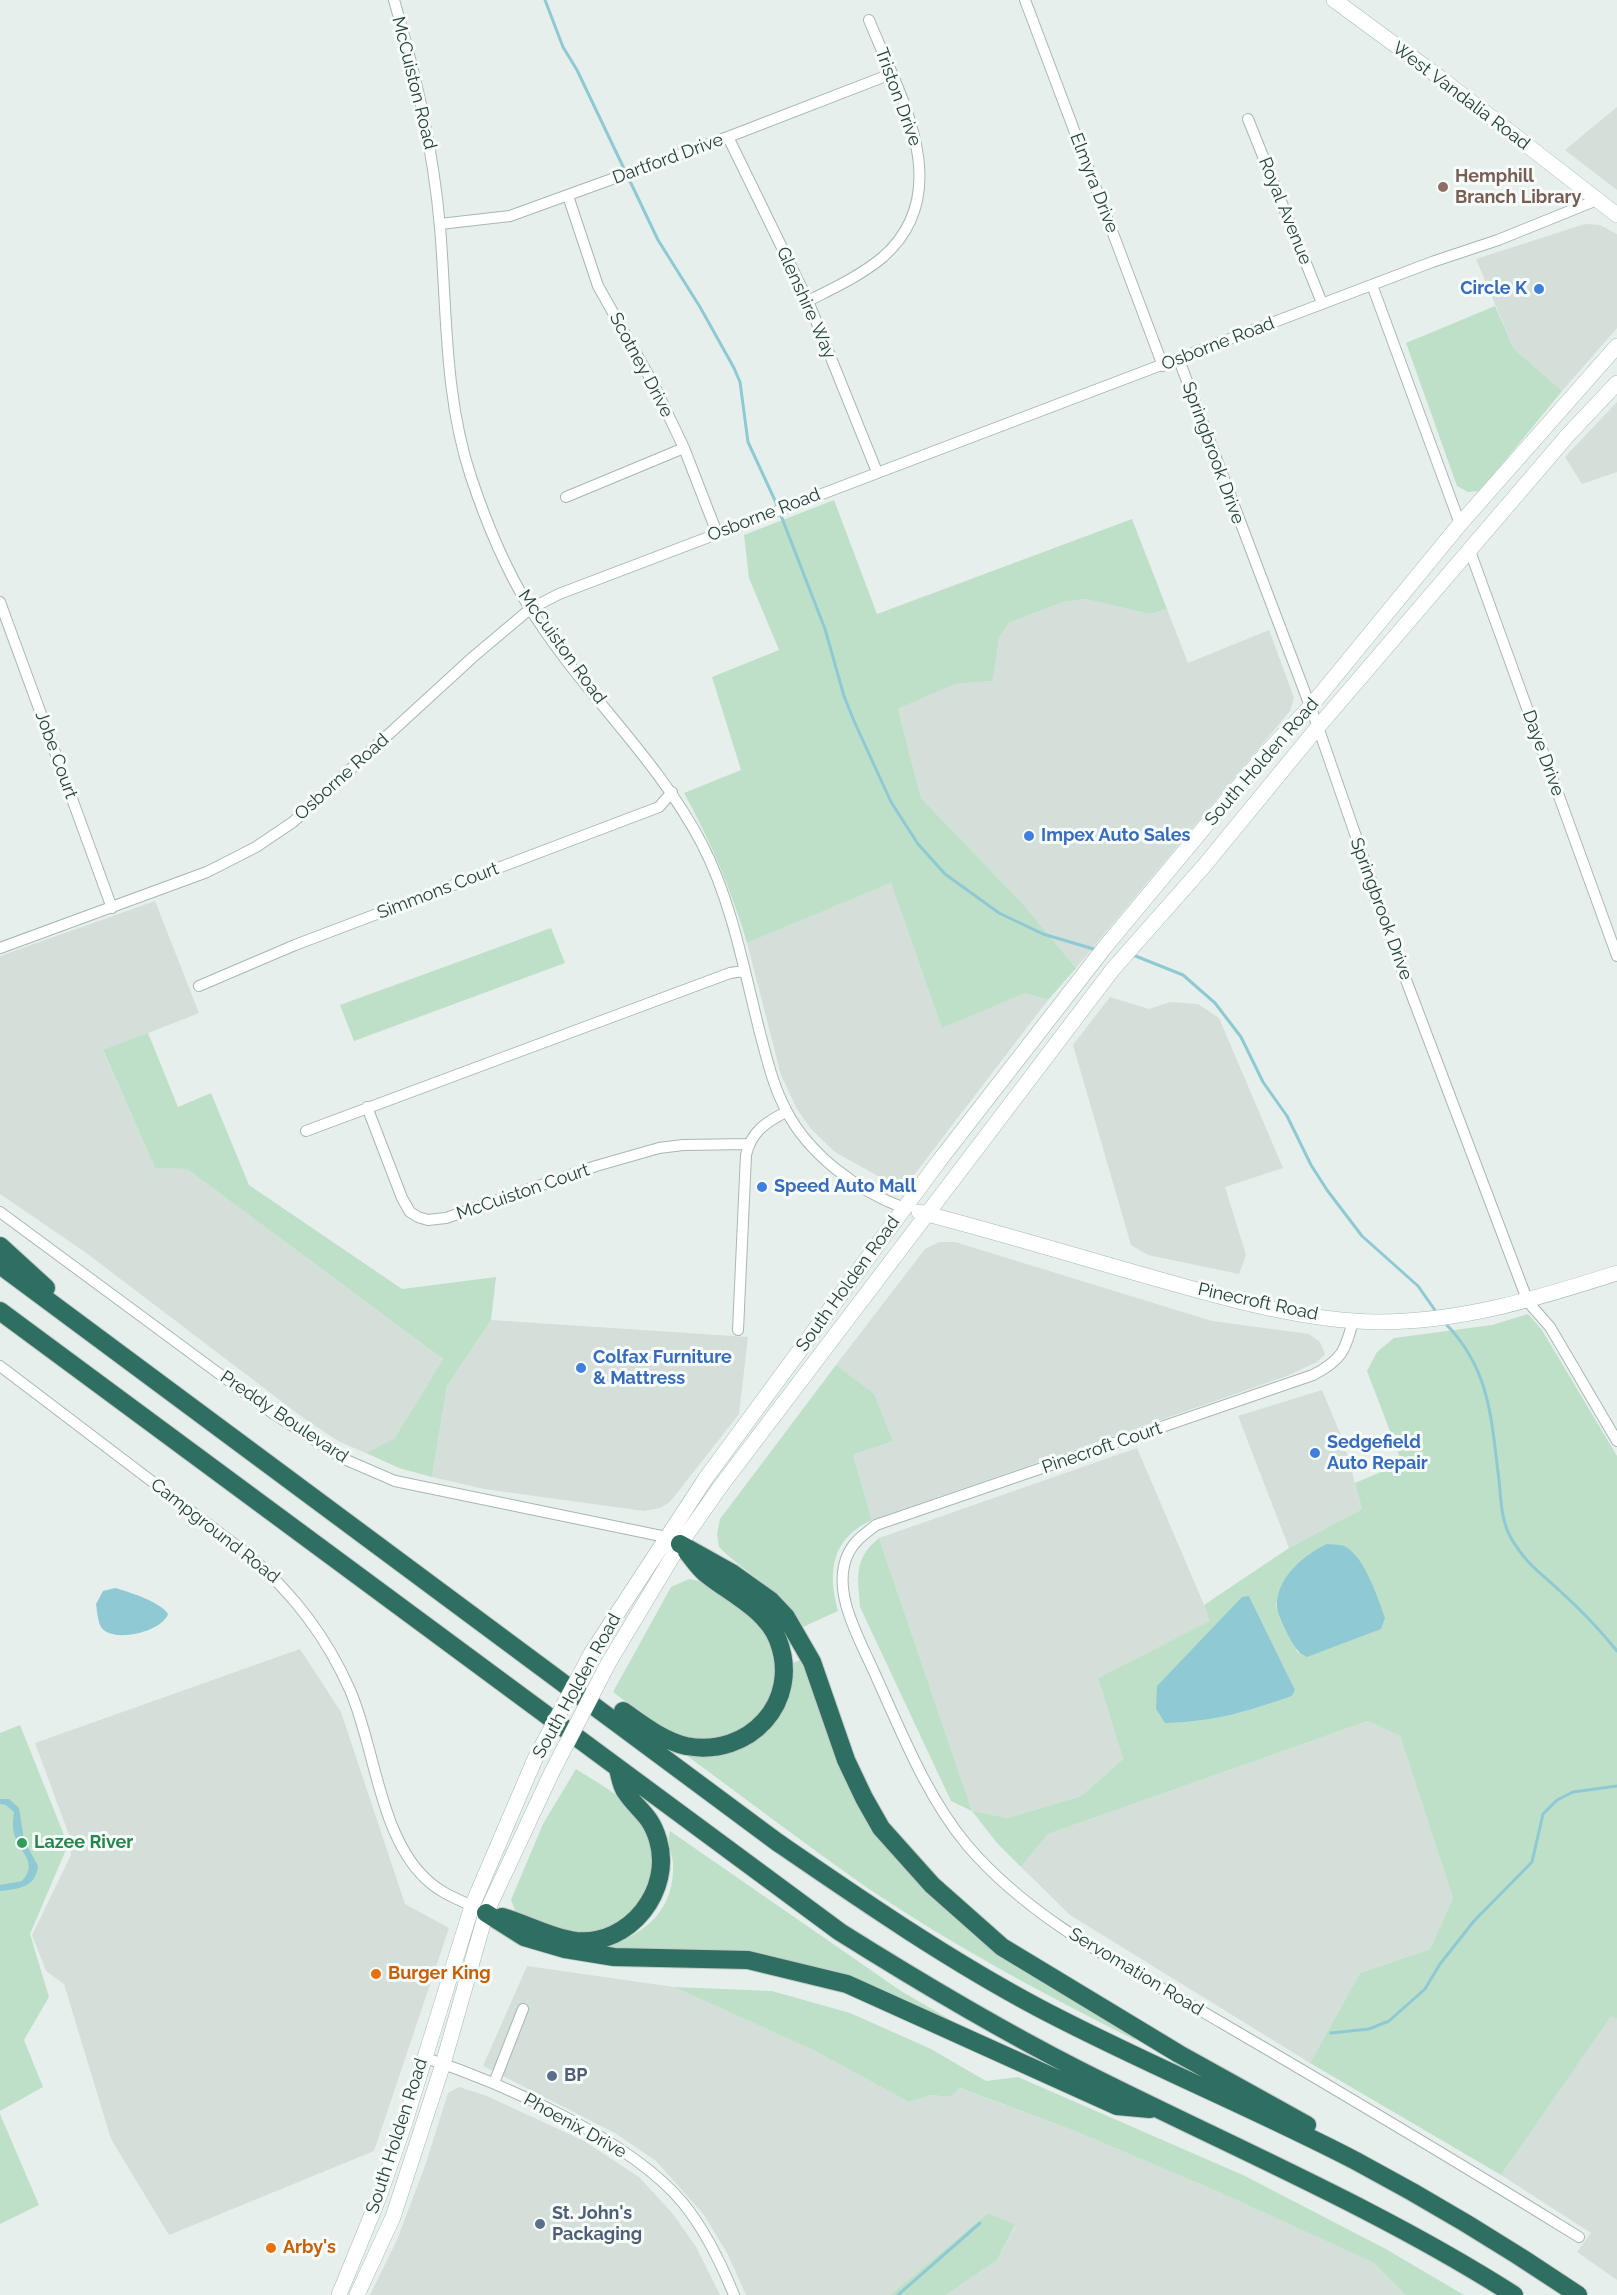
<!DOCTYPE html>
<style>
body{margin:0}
canvas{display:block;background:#e6efeb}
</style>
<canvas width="1617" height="2295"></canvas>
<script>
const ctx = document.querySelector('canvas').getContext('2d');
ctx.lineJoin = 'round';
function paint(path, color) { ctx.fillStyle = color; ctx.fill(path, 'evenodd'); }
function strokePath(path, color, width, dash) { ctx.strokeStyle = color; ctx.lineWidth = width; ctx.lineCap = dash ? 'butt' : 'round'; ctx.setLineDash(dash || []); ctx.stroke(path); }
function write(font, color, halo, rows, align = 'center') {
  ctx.font = font + ' Raleway,sans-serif'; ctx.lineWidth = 6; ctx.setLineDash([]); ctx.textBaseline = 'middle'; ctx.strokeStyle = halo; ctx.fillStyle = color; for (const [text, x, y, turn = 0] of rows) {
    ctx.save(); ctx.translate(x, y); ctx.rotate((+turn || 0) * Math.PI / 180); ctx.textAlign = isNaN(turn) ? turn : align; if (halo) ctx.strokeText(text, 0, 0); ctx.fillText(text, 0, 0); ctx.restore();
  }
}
paint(new Path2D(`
 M 1617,107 L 1617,190 L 1565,150 Z
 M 1585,224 L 1600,225 L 1617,234 L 1617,328 L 1562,391 L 1514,349 L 1476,259 Z
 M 1617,402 L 1617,472 L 1582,484 L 1565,457 Z
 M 1085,599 L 1150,614 L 1167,609 L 1188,663 L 1269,630 L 1294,698 L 1290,711 L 1076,968 L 1023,904 L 921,798 L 898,709 L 955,684 L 993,681 L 999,638 L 1009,623 L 1063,602 Z
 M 891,883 L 942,1027 L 1025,993 L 1048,1000 L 914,1175 L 896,1182 L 885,1180 L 835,1152 L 811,1129 L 797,1109 L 781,1075 L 747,943 Z
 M 155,901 L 199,1013 L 103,1051 L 155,1168 L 187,1169 L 443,1359 L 395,1439 L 366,1453 L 340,1442 L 306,1420 L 85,1252 L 0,1194 L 0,956 Z
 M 1110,997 L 1149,1009 L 1170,1002 L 1198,1004 L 1219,1018 L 1283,1168 L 1225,1187 L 1246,1255 L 1239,1274 L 1148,1255 L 1131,1245 L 1073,1045 Z
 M 939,1242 L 955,1242 L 1212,1321 L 1309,1334 L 1320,1342 L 1325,1354 L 1317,1362 L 1287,1376 L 872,1520 L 853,1455 L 893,1441 L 874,1395 L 836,1365 L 925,1249 Z
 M 491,1320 L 748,1337 L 739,1414 L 670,1502 L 660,1508 L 644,1511 L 484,1489 L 432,1477 L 447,1386 Z
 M 1322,1390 L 1344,1443 L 1362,1509 L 1289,1548 L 1238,1416 Z
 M 1137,1448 L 1211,1621 L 1098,1678 L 1123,1759 L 1081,1796 L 1008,1818 L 972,1811 L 879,1538 Z
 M 300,1649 L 341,1712 L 405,1904 L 449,1928 L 374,2151 L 169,2235 L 111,2139 L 64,1984 L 46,1971 L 32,1935 L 71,1855 L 69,1835 L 35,1743 Z
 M 1368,1721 L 1400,1736 L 1453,1898 L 1430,1949 L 1360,1973 L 1310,2063 L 1070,1915 L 1021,1867 L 1048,1834 Z
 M 527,1966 L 674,1987 L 815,2051 L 909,2102 L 931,2095 L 950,2097 L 959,2088 L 1075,2131 L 1219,2192 L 1374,2263 L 1406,2295 L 946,2295 L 997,2260 L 1015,2226 L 988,2213 L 890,2295 L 746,2295 L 727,2253 L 704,2215 L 656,2161 L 615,2133 L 483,2066 Z
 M 1611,2015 L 1617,2019 L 1617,2280 L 1577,2252 L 1591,2233 L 1501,2175 Z
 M 459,2087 L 487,2096 L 584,2141 L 639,2177 L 673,2214 L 696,2247 L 720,2295 L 370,2295 L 397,2240 L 426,2163 L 448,2093 Z`), '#d4dfda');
paint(new Path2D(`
 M 1495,306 L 1514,349 L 1562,391 L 1480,491 L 1468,492 L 1457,486 L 1406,343 Z
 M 834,500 L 877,614 L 1132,519 L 1167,609 L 1150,614 L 1085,599 L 1063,602 L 1009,623 L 999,638 L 993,681 L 955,684 L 898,709 L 921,798 L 1023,904 L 1076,968 L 1048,1000 L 1025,993 L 942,1028 L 891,883 L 747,943 C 731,889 711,842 684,793 L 741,770 L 712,677 L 779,650 L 749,578 L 744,535 Z
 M 551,928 L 565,963 L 354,1041 L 340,1005 Z
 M 148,1033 L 178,1107 L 211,1093 L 249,1185 L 402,1289 L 496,1277 L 491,1320 L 447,1386 L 432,1477 L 399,1468 L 366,1453 L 395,1438 L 443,1359 L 187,1169 L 155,1168 L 103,1050 Z
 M 1528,1314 L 1542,1330 L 1617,1456 L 1617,2019 L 1611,2016 L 1501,2175 L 1310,2063 L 1360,1973 L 1430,1949 L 1453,1898 L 1400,1736 L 1368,1721 L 1048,1834 L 1021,1867 L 997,1843 L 972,1811 L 951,1801 L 860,1607 C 858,1577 853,1559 879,1538 L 972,1811 L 1008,1818 L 1081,1796 L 1123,1759 L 1098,1678 L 1210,1621 L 1204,1605 L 1289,1548 L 1362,1509 L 1355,1483 L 1402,1463 L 1367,1371 L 1377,1352 L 1394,1338 L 1492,1325 ZM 1352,1551 L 1375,1590 L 1298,1653 L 1280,1619 L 1276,1604 ZM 1249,1596 L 1295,1690 L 1292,1696 C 1246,1712 1215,1722 1165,1723 Z
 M 836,1365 L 874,1394 L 893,1441 L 853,1455 L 872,1520 C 832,1538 827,1571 838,1611 L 803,1627 C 782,1589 748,1576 719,1547 L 717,1534 L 720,1519 Z
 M 689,1579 L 704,1582 L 758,1622 L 771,1641 L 776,1655 L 774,1693 L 751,1728 L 710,1742 L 671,1736 L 613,1692 L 671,1587 Z
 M 800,1660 L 898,1859 L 1137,2037 L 1135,2040 C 1043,1994 952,1945 866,1887 C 805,1844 746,1799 686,1755 L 730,1754 L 752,1743 L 770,1729 L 784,1708 L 791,1664 Z
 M 20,1725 L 68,1845 L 30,1934 L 49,1997 L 24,2040 L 43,2087 L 0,2111 L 0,1733 Z
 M 576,1769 C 593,1780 624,1797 635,1812 C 674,1864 649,1931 581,1933 C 560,1934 536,1920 516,1913 L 511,1900 L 543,1824 Z
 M 670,1831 L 901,1991 L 973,2033 L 835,1974 L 607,1950 L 607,1946 C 647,1933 675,1909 673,1863 C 672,1853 666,1840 670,1831 Z
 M 674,1987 L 772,1991 L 850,2013 L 931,2049 L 986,2081 L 1018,2077 L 1245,2176 L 1384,2248 L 1464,2295 L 1406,2295 L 1374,2263 L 1219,2192 L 1075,2131 L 960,2088 L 950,2097 L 931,2095 L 909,2102 L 815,2051 Z
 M 0,2114 L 39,2205 L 0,2224 Z
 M 988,2213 L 1015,2225 L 997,2260 L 946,2295 L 890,2295 Z`), '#bfe0c8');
paint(new Path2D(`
 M 1327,1544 C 1334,1545 1341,1544 1346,1547 C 1365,1558 1378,1598 1385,1618 L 1381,1629 L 1307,1657 C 1296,1652 1293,1644 1287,1633 C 1283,1624 1276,1613 1277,1602 C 1279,1576 1305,1554 1327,1544 Z
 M 115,1588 C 129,1592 161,1602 168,1614 C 162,1632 112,1644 101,1627 C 98,1622 97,1611 96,1604 L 103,1591 Z
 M 1249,1596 L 1295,1690 L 1292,1696 C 1246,1712 1214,1722 1165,1723 L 1156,1709 L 1157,1686 L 1242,1597 Z
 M 0,1799 L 9,1799 L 19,1808 L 24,1840 L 38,1866 C 36,1888 17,1889 0,1891 L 0,1885 L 22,1881 C 38,1863 22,1855 15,1837 C 12,1828 13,1821 14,1812 L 6,1805 L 0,1804 Z`), '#8ec9d4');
strokePath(new Path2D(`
 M 545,0 L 563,47 L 577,70 L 658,240 L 700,307 L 734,368 L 740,382 L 748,442 L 778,507
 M 780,513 L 825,629 L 844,696 L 854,721 L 891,802 L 918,844 L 945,874 L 999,913 L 1043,934 L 1097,950
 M 1133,955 L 1183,975 L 1215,1003 L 1241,1037 L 1263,1082 L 1287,1116 L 1311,1165 L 1327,1190 L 1362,1236 L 1418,1286 L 1437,1313
 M 1445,1323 C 1491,1370 1491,1419 1499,1480 C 1501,1500 1501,1520 1511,1538 C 1526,1564 1540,1572 1560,1591 C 1580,1609 1600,1630 1617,1651
 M 1331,2033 L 1369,2029 L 1389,2021 L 1425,1989 L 1440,1964 L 1474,1921 L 1532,1862 L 1543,1814 L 1557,1800 L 1573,1792 L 1617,1786
 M 898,2295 L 980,2223`), '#8ec9d4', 3);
const street = new Path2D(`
 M 394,0 C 416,76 433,148 440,227 C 447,310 444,396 471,477 C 486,522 504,566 529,607 C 581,691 656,756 702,844 C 732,902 744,970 760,1033 C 767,1059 773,1086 786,1110 C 809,1155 858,1191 904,1208
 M 1025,0 L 1163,366
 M 1248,119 L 1322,303
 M 728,137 L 808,301 L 877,472
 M 568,196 L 598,286 L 654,385 L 684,448 L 717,533
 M 440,224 L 510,216 L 728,137 L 891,74
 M 1372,285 L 1460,524
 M 808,301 C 834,288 860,276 883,257 C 958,191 899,94 869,20
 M 1179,360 L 1318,727 L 1403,972 L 1528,1302 L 1550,1327 L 1617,1441
 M 566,497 L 684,448
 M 1470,551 L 1617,956
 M 0,602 L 112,908
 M 0,948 L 207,872 L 256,847 L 293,822 L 473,657 L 530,609 L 559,594 L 1432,262 L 1498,240 L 1597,200
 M 199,986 L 295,945 L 659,807 L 672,792
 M 367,1107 L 402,1198 L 410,1212 L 418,1217 L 428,1220 L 446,1218 L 596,1166 L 659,1148 L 683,1145 L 748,1144
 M 306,1131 L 730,973 L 744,971
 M 0,1212 L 271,1412 L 344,1459 L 395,1481 L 671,1538
 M 1353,1321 C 1345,1351 1342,1360 1313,1375 L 876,1525 C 866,1533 855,1540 849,1552 C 831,1586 855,1631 869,1661 C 898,1723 923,1792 967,1845 C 1034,1924 1134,1971 1222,2023 C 1342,2093 1461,2164 1579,2237
 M 738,1330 L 746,1155 C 751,1132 766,1122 786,1112
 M 0,1366 L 250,1556 C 294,1595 326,1636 350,1690 C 375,1747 379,1835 426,1879 C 439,1892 455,1898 472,1906
 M 423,2057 C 502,2083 630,2139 683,2203 C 705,2230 721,2263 734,2295
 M 494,2083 L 523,2009`);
const secondary = new Path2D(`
 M 1334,0 L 1439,77 L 1617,215
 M 919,1212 C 1002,1233 1085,1259 1168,1282 C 1235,1301 1308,1321 1378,1322 C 1461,1322 1539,1298 1617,1273
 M 592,1652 L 706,1478 L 939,1161 L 1105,947 L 1267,752 L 1310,707 L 1460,524 L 1617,346
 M 609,1662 L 680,1544 L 723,1483 L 1113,969 L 1204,866 L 1318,727 L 1568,435 L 1617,383
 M 339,2295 L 379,2197 L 404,2125 L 472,1906 L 535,1759
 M 357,2295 L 393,2217 L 443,2064 L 486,1913 L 552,1772`);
const highway = new Path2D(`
 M 0,1246 L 46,1288
 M 0,1265 L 777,1842 C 863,1901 947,1959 1039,2008 C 1143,2063 1252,2107 1356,2161 C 1433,2202 1506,2246 1578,2295
 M 0,1311 L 840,1932 C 918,1981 997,2028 1079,2070 C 1225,2144 1376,2207 1514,2295
 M 680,1544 L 732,1573 L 770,1600 L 786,1617 L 812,1662 L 846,1760 L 864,1798 L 881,1828 L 932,1885 L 1002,1947 L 1179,2054 L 1307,2125
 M 623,1711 C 642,1724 663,1741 686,1746 C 749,1758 802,1702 778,1640 C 766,1609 729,1593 705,1573 C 698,1567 693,1559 687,1552
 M 486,1913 L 524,1937 L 565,1949 L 614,1957 L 748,1960 L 847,1984 L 1117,2106 L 1150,2109
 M 502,1917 C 527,1924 551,1938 576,1941 C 630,1946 673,1890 658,1840 C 650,1813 637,1810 625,1791 C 621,1785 620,1776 618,1769`);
strokePath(street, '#a8b8b2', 12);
strokePath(secondary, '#a4bbb3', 16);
strokePath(highway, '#c2cac8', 20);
strokePath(street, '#fff', 10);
strokePath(secondary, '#fff', 15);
strokePath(highway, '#2f6f62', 18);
const secondaryBridge = new Path2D(`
 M 535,1759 L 592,1652
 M 552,1772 L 609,1662`);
strokePath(secondaryBridge, '#a4bbb3', 16, []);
strokePath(secondaryBridge, '#fff', 15);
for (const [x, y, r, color] of [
 [1443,187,6,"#8d6e63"],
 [1539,289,6,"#3f7fe0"],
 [1029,836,6,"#3f7fe0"],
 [762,1187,6,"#3f7fe0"],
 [581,1368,6,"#3f7fe0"],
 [1315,1453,6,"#3f7fe0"],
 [22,1843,6,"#2e9e5b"],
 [376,1974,6,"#e8710a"],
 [552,2076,6,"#5c6f8a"],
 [540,2224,6,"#5c6f8a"],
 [271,2248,6,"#e8710a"]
]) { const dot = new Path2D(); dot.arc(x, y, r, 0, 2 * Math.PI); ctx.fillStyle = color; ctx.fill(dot); strokePath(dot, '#f7fbf9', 2); }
write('18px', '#24423a', '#f7fbf9', [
 ["McCuiston Road",414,83,76],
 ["West Vandalia Road",1461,96,37],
 ["Triston Drive",898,97,70],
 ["Dartford Drive",668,159,-20],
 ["Elmyra Drive",1094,183,69],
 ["Royal Avenue",1285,211,68],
 ["Glenshire Way",806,303,66],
 ["Osborne Road",1218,344,-21],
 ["Scotney Drive",641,365,62],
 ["Springbrook Drive",1213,453,70],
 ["Osborne Road",764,515,-21],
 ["McCuiston Road",562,647,54],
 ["Daye Drive",1543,753,70],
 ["Jobe Court",56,755,70],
 ["South Holden Road",1262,762,-49],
 ["Osborne Road",342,777,-42],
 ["Simmons Court",438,891,-21],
 ["Springbrook Drive",1381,909,70],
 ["McCuiston Court",523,1192,-19],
 ["South Holden Road",848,1284,-54],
 ["Pinecroft Road",1258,1302,12],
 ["Preddy Boulevard",284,1417,34],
 ["Pinecroft Court",1102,1448,-19],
 ["Campground Road",215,1531,38],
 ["South Holden Road",577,1686,-61],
 ["Servomation Road",1136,1972,31],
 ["Phoenix Drive",575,2126,29],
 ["South Holden Road",397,2136,-72]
]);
write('bold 18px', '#785e54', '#f7fbf9', [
 ["Hemphill",1455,177],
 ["Branch Library",1455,198]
], 'left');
write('bold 18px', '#366cbe', '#f7fbf9', [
 ["Circle K",1527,289,"right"],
 ["Impex Auto Sales",1041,836],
 ["Speed Auto Mall",774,1187],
 ["Colfax Furniture",593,1358],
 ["& Mattress",593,1379],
 ["Sedgefield",1327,1443],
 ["Auto Repair",1327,1464]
], 'left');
write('bold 18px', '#27864d', '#f7fbf9', [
 ["Lazee River",34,1843]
], 'left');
write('bold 18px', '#c56008', '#f7fbf9', [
 ["Burger King",388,1974],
 ["Arby's",283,2248]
], 'left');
write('bold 18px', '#4e5e75', '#f7fbf9', [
 ["BP",564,2076],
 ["St. John's",552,2214],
 ["Packaging",552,2235]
], 'left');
</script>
